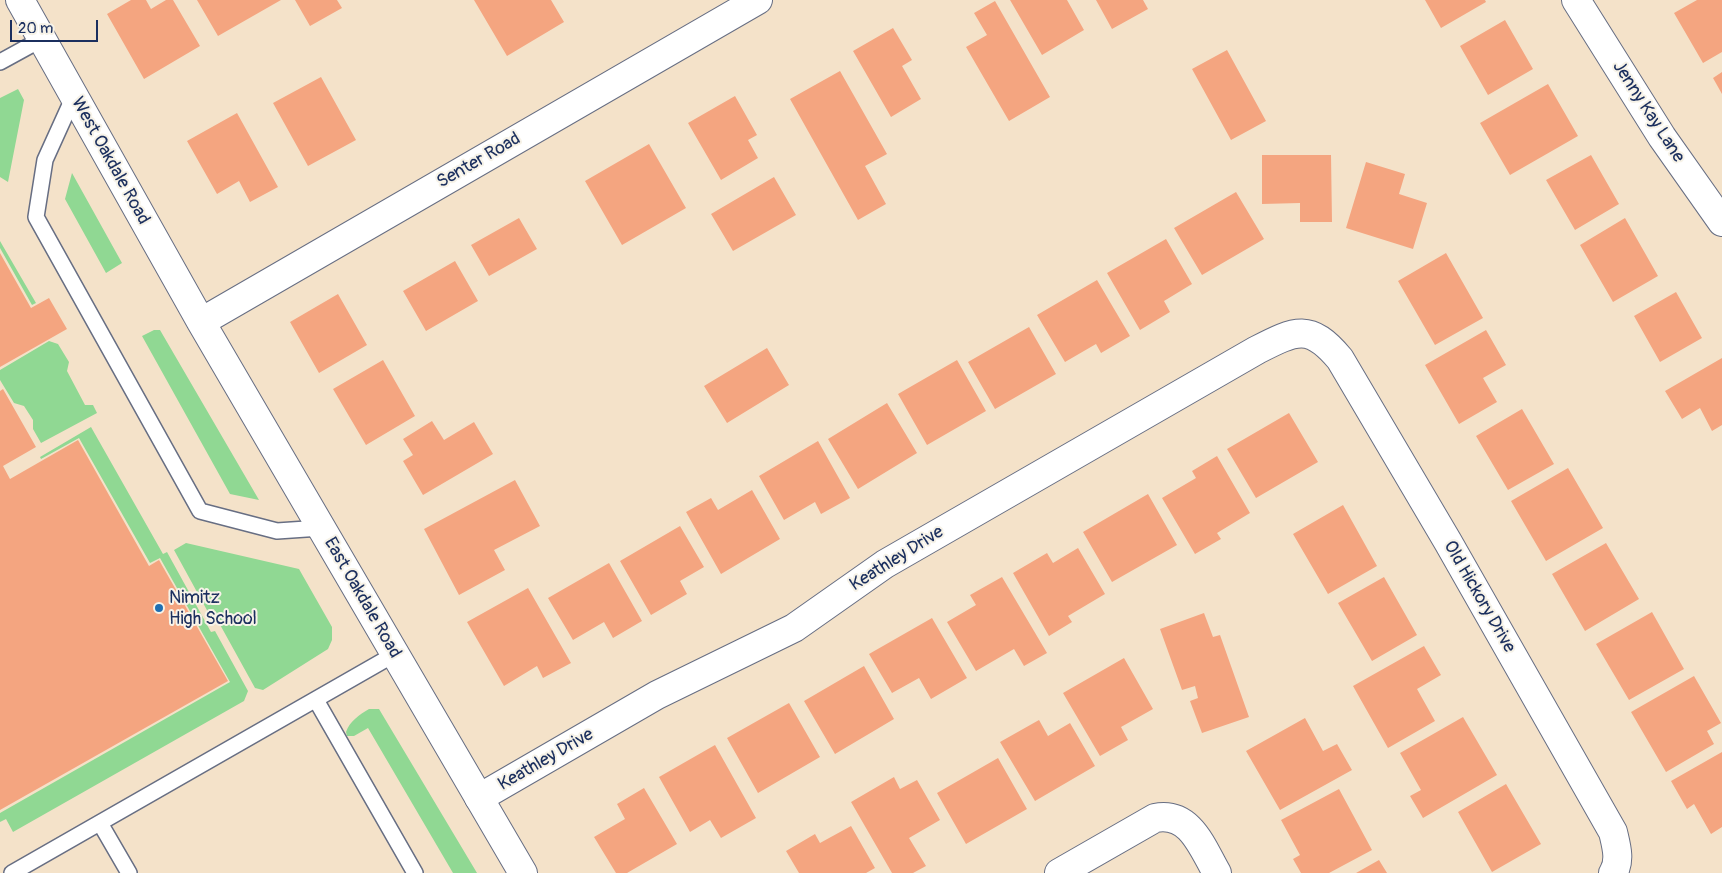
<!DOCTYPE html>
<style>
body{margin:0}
#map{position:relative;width:1722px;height:873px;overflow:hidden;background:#f4e2c9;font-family:Pangolin,sans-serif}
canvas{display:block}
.scale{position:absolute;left:10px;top:20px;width:88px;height:22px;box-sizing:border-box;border:2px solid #1b2f5e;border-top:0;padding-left:6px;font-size:15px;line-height:18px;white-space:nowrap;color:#1b2f5e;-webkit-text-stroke:4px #f7f3e8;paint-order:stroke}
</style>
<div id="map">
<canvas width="1722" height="873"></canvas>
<div class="scale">20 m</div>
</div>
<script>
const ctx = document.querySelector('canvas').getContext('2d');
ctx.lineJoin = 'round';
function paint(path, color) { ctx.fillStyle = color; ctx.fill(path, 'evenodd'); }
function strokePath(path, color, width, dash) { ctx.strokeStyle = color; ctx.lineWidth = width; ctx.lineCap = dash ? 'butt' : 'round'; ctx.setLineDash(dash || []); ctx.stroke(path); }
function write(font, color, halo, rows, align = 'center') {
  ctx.font = font + ' Pangolin,sans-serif'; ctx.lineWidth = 4; ctx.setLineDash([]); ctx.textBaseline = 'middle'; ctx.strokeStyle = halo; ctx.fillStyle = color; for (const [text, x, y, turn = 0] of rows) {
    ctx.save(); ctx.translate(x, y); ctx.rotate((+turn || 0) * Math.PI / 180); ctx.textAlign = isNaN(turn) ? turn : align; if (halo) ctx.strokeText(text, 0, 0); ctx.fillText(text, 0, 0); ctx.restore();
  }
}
paint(new Path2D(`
 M 18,89 L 24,100 L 8,182 L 0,177 L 0,98 Z
 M 72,173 L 122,263 L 106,273 L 65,199 Z
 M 0,241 L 36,303 L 32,305 L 0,248 Z
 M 154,330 L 160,330 L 259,500 L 230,494 L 142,336 Z
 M 49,341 L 58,344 L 69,362 L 67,371 L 85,405 L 93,405 L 97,413 L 41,443 L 33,429 L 33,420 L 24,406 L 14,403 L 0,380 L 0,370 Z
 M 91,427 L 163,554 L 167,552 L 211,632 L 215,631 L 248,691 L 244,701 L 13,832 L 6,819 L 0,822 L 0,813 L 230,682 L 160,558 L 150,563 L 79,438 L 41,459 L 40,457 Z
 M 186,543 L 299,569 L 332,627 L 332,640 L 328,649 L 263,690 L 255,688 L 218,621 L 214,623 L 174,550 Z
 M 369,709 L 379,709 L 477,873 L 453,873 L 368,728 L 354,736 L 347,736 L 346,732 C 350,721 359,715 369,709 Z`), '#90d893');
paint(new Path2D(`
 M 131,0 L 146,0 L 151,9 L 166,0 L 173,0 L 200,46 L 144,79 L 107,14 Z
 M 197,0 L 281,0 L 218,36 Z
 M 295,0 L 337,0 L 342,8 L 310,26 Z
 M 474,0 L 551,0 L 564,22 L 507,56 Z
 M 1010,0 L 1067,0 L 1084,30 L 1042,55 Z
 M 1096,0 L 1143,0 L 1148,9 L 1112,29 Z
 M 1425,0 L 1485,0 L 1486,2 L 1441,28 Z
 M 1697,0 L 1722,0 L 1722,52 L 1703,63 L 1674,13 Z
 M 995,1 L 1050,97 L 1009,121 L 966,47 L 987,35 L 974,13 Z
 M 1505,20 L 1533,69 L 1488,95 L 1460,46 Z
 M 893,28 L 912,60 L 902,66 L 921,99 L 891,117 L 853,51 Z
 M 1227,50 L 1266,121 L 1231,140 L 1192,69 Z
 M 840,71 L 887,154 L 865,166 L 886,204 L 858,220 L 790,99 Z
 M 1722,72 L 1722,94 L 1713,78 Z
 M 321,77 L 356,140 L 308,166 L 273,103 Z
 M 1548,84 L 1578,136 L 1510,175 L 1480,123 Z
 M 735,96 L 757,135 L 748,140 L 758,158 L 721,180 L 688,123 Z
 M 237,113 L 278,187 L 250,202 L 239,181 L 217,194 L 187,141 Z
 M 649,144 L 686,208 L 622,245 L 585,181 Z
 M 1262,155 L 1331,155 L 1332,222 L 1300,222 L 1300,203 L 1262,204 Z
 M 1591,155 L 1619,204 L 1575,230 L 1546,180 Z
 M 1366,162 L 1405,174 L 1399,194 L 1427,203 L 1413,249 L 1346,228 Z
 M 774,177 L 796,215 L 733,251 L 711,214 Z
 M 1236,192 L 1264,239 L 1202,275 L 1174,228 Z
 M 519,218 L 537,249 L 489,276 L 471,245 Z
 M 1625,218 L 1658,276 L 1613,302 L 1580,245 Z
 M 1166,239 L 1192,284 L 1164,301 L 1170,312 L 1140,330 L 1107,273 Z
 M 0,253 L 31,308 L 49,298 L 67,329 L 0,367 Z
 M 1446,253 L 1483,318 L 1435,345 L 1398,281 Z
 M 455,261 L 478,301 L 426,331 L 403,291 Z
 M 1097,280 L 1130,336 L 1101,353 L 1096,344 L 1065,362 L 1037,315 Z
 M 1676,292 L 1702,338 L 1660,362 L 1634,316 Z
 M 338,294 L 367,345 L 319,373 L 290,322 Z
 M 1029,327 L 1056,374 L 995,409 L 968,362 Z
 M 1486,330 L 1506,365 L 1483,378 L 1497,402 L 1459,424 L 1425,365 Z
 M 767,348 L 789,385 L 727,423 L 704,386 Z
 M 1722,358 L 1722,425 L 1712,431 L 1700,408 L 1682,419 L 1665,391 Z
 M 383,360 L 415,416 L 366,445 L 333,389 Z
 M 957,360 L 986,411 L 927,445 L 898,394 Z
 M 3,389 L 36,447 L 3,466 L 10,479 L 78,440 L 149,566 L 159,560 L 228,681 L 0,810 L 0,391 Z
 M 887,403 L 917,453 L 858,489 L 828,439 Z
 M 1522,409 L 1554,464 L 1508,490 L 1476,436 Z
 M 1289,413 L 1318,462 L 1256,498 L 1227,449 Z
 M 432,421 L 444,440 L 474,422 L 493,454 L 423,495 L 403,461 L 413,455 L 403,439 Z
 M 818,441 L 850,498 L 821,514 L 815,502 L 784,520 L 759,476 Z
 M 1217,456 L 1250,513 L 1217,533 L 1221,539 L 1195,554 L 1162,498 L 1196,478 L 1192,471 Z
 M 1568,468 L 1603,528 L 1546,561 L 1511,501 Z
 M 515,480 L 540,526 L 494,550 L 505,570 L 459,595 L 424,529 Z
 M 752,490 L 780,539 L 721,574 L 686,512 L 711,498 L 718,510 Z
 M 1148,494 L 1177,545 L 1112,582 L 1083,532 Z
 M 1343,505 L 1377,566 L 1328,594 L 1293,534 Z
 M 680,526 L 704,567 L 680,581 L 687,594 L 651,615 L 620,561 Z
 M 1606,543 L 1639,599 L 1585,631 L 1552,574 Z
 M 1078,548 L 1105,594 L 1068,616 L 1072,622 L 1049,636 L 1013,573 L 1047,553 L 1053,563 Z
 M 609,563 L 642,621 L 613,638 L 604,622 L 573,640 L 548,598 Z
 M 1002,577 L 1047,653 L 1024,666 L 1014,649 L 976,671 L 947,622 L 976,605 L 970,595 Z
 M 1384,577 L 1417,635 L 1372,661 L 1338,603 Z
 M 528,588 L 571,663 L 543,678 L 537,666 L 504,686 L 467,622 Z
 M 1652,612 L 1684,669 L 1629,700 L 1596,644 Z
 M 1204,613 L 1213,637 L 1220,635 L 1249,717 L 1202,733 L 1190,701 L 1198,698 L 1195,686 L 1182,690 L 1160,629 Z
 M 932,618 L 967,678 L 931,699 L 919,678 L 892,693 L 869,654 Z
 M 1424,646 L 1441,675 L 1417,689 L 1435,721 L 1388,748 L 1353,686 Z
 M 1124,658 L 1153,709 L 1121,727 L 1128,740 L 1100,756 L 1063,693 Z
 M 864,666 L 894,719 L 835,754 L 804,701 Z
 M 1694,676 L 1721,723 L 1707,731 L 1714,744 L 1666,772 L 1631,712 Z
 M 789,703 L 820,757 L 758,793 L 727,738 Z
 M 1463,717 L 1497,775 L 1423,818 L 1410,796 L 1421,790 L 1400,753 Z
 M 1305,718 L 1323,751 L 1337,744 L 1352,770 L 1280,810 L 1246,751 Z
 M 1039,720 L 1048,736 L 1070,723 L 1095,766 L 1035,801 L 1000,742 Z
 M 715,745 L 756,818 L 721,838 L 710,820 L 690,832 L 659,777 Z
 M 1722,752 L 1722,827 L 1711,834 L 1694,804 L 1687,809 L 1671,781 Z
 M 998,758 L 1027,809 L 966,844 L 937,793 Z
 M 894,777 L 900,789 L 917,780 L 940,820 L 909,838 L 926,866 L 913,873 L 892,873 L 851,802 Z
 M 1506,784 L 1541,844 L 1492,872 L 1458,812 Z
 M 644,788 L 677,844 L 627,873 L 616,873 L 594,837 L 625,819 L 617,804 Z
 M 1339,789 L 1372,850 L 1329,873 L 1301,873 L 1293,859 L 1300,855 L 1281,820 Z
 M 851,826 L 875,868 L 866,873 L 799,873 L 786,851 L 815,834 L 820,843 Z
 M 1379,860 L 1387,873 L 1356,873 Z`), '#f4a580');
const service = new Path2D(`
 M 0,62 L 42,39
 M 74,96 L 45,160 L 36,217 L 200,511 L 277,531 L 321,528
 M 316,700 L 415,873
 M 100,823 L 129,873
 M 12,873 L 395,654`);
const minor = new Path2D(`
 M 1576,0 L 1662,137 L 1722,222
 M 479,798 L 657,695 L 794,628 L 885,564 L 1257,350 C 1296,330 1310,323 1340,359 L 1448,542 L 1613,832 C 1616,845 1621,861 1613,873
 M 1059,873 L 1155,818 C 1190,811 1202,847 1217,873`);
const tertiary = new Path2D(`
 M 20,0 L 201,322 L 523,873
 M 201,322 L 758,0`);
strokePath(service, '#676e83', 18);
strokePath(minor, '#676e83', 30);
strokePath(tertiary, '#676e83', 30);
strokePath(service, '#fff', 15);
strokePath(minor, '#fff', 28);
strokePath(tertiary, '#fff', 28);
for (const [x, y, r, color] of [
 [159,608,5,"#1f6fb2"]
]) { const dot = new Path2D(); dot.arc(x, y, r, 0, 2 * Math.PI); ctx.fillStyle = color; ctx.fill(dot); strokePath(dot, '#f7f3e8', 2); }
write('18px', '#1b2f5e', '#f7f3e8', [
 ["Jenny Kay Lane",1648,112,57],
 ["West Oakdale Road",110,161,61],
 ["Senter Road",479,161,-30],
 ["Keathley Drive",897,559,-32],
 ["Old Hickory Drive",1479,597,60],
 ["East Oakdale Road",362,598,60],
 ["Keathley Drive",546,760,-30]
]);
write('18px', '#1b2f5e', '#f7f3e8', [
 ["Nimitz",169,598],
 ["High School",169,619]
], 'left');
</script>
